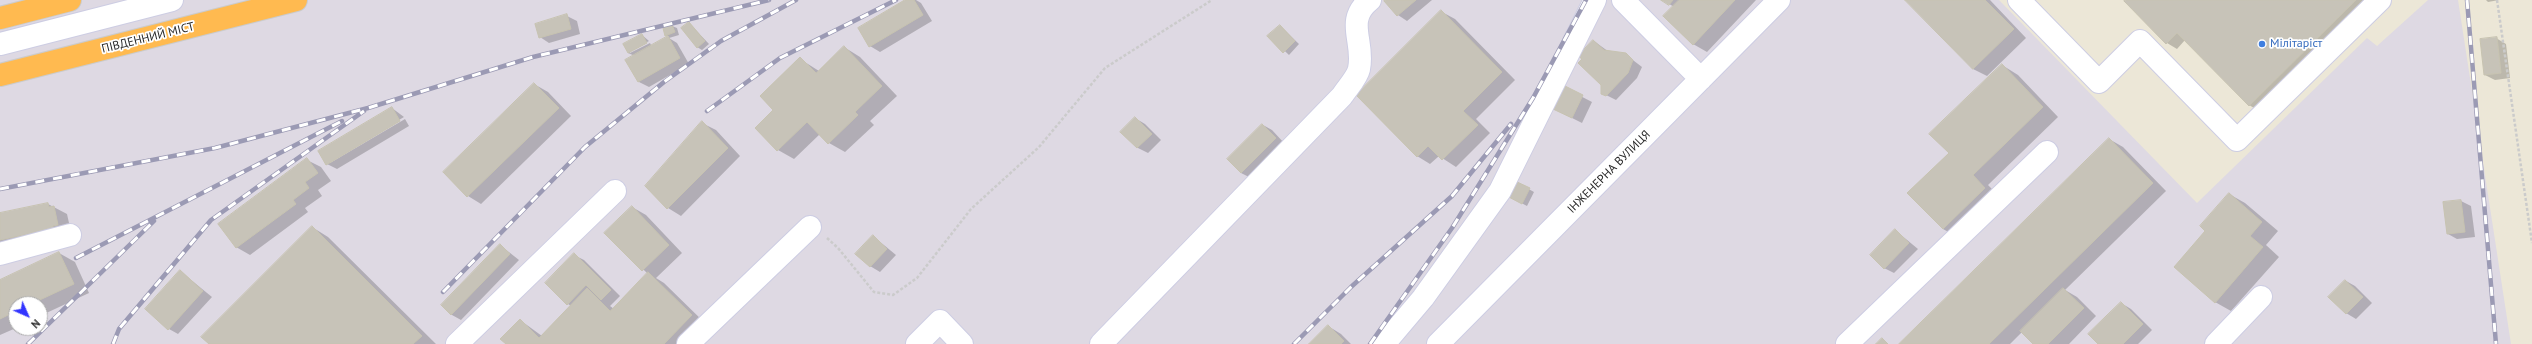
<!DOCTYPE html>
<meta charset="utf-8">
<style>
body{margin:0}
#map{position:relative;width:2532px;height:344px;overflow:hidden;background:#ece7d7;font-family:"PT Sans",sans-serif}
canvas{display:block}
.north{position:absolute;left:8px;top:296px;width:40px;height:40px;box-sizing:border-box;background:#fff;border:1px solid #a9a9a9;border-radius:50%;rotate:135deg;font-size:11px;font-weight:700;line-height:16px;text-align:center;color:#282828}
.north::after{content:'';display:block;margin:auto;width:14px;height:18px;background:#3234ff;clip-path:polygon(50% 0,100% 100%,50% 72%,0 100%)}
</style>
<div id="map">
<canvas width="2532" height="344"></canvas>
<div class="north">N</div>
</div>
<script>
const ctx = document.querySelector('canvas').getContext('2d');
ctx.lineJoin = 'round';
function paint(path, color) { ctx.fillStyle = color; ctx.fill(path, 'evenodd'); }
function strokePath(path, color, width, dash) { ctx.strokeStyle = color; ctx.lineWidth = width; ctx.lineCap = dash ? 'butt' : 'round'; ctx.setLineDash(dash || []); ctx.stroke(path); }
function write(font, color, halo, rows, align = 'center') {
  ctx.font = font + ' "PT Sans",sans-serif'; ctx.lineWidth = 3.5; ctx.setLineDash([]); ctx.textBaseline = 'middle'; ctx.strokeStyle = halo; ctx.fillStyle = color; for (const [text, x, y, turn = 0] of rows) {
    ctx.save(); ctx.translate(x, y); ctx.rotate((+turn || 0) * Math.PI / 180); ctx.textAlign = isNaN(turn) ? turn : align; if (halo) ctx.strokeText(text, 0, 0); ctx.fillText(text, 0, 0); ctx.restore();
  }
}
paint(new Path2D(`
 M 0,0 L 1999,0 L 2197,203 L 2367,38 L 2377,46 L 2428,0 L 2458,0 L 2511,344 L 0,344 ZM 16,304 L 40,304 L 40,328 L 16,328 Z`), '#ded9e3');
paint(new Path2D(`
 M 907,0 L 916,0 L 921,3 L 932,21 L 880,52 L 870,46 Z
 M 1387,0 L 1432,0 L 1407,21 L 1398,15 Z
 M 1663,0 L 1756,0 L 1707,52 L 1693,44 L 1674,7 Z
 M 1906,0 L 1990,0 L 2026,38 L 1987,76 L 1973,69 Z
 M 2127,0 L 2371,0 L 2259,111 L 2249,105 L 2185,40 L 2177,49 L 2167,43 L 2125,1 Z
 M 2486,0 L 2499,0 L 2488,2 Z
 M 1442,12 L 1455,19 L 1515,80 L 1476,119 L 1490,133 L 1456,167 L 1439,156 L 1430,164 L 1417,156 Z
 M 567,16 L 577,21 L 580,34 L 549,43 L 540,37 Z
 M 689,23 L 709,44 L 702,50 L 697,47 Z
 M 672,26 L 677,28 L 679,35 L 669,38 L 677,43 L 689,64 L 649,87 L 639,82 L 627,61 L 635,56 L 628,53 L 642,35 L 649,41 L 630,51 L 630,53 L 650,43 L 652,47 L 669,37 L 666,35 Z
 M 1280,26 L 1299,44 L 1289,55 L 1269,36 Z
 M 2496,38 L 2506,44 L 2510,78 L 2495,80 L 2485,75 Z
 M 1594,41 L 1609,52 L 1625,54 L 1642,67 L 1637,78 L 1616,100 L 1602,93 L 1602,85 Z
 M 844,47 L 860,57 L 897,96 L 870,121 L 874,125 L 845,152 L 829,143 L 820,134 L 794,159 L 778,150 L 775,110 L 800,59 L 819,71 Z
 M 2002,65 L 2018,75 L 2058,117 L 1988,185 L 2001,198 L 1959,238 L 1943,229 L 1909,193 L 1950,153 Z
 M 534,84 L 548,92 L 571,116 L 481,204 L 468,196 L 444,172 Z
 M 1565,88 L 1592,102 L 1582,123 L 1564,114 Z
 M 392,108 L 404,117 L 330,161 L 330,163 L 405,119 L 409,126 L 337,169 L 327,164 Z
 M 1135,118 L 1145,124 L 1161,140 L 1148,153 L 1138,148 L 1122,132 Z
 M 702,123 L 716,130 L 740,156 L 681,216 L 668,208 Z
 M 1263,125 L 1272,130 L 1285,144 L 1251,178 L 1241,173 Z
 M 2109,139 L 2123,147 L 2166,191 L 2065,290 L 2077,297 L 2096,316 L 2069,344 L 2035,344 L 2022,332 L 2010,344 L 1900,344 Z
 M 307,160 L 321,167 L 331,181 L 318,190 L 322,196 L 305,208 L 308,212 L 250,255 L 236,247 Z
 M 1516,182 L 1534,192 L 1527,206 L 1508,196 Z
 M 2229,194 L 2245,203 L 2278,231 L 2266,245 L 2279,257 L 2231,311 L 2215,302 L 2206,231 Z
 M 2461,201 L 2471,206 L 2475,237 L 2457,239 L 2448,234 L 2444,203 Z
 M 48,204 L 67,214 L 71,232 L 0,250 L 0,214 Z
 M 632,207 L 646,215 L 682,253 L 656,278 L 664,283 L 707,325 L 689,344 L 507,344 L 520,320 L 542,336 L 571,306 L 568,304 L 574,255 L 584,260 L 620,296 L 610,306 L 614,309 L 648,274 L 606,233 Z
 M 312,227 L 328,237 L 436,344 L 210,344 Z
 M 1895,230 L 1918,249 L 1894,273 L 1884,268 Z
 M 873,236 L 896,255 L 880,272 L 870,266 Z
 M 500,245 L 519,260 L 461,320 L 452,315 L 442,305 Z
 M 59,253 L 75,262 L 89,293 L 40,316 L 40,304 L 16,304 L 16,328 L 0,335 L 0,281 Z
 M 180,271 L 212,297 L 178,334 L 169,329 Z
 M 2346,281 L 2355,286 L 2372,303 L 2356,319 L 2346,313 Z
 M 2121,303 L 2131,309 L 2152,330 L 2138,344 L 2100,344 Z
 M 1328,326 L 1341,334 L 1351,344 L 1310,344 Z`), '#0003');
const building = new Path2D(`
 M 905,0 L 914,0 L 923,15 L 869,47 L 858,28 Z
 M 1386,0 L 1416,0 L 1397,16 L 1384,1 Z
 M 1661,0 L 1673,0 L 1669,5 Z
 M 1679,0 L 1735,0 L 1693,45 L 1663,16 Z
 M 1905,0 L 1985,0 L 2014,29 L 1973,69 Z
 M 2126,0 L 2356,0 L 2249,106 L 2177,33 L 2166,44 L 2124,1 Z
 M 1441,10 L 1502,72 L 1463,111 L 1478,125 L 1442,160 L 1428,146 L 1417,157 L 1356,95 Z
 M 567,14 L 571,29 L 539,38 L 535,24 Z
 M 689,22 L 705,41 L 697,48 L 681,28 Z
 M 672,25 L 675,32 L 665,36 L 663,28 Z
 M 1280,25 L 1295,41 L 1283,53 L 1267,36 Z
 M 642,34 L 647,43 L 628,53 L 623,44 Z
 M 668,36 L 680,58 L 638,82 L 625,60 Z
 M 2497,37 L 2501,73 L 2484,75 L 2480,39 Z
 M 1593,40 L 1604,50 L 1626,53 L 1633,60 L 1628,73 L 1606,96 L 1601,94 L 1601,85 L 1578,63 L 1582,59 L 1578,56 Z
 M 844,46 L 882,86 L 855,112 L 858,115 L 828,144 L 807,122 L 777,151 L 755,128 L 773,110 L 760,96 L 800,57 L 816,73 Z
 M 2002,64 L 2043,107 L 1973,175 L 1985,188 L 1943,229 L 1907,193 L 1949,153 L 1929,134 Z
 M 534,83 L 559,108 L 467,197 L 443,172 Z
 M 1565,86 L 1583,95 L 1572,118 L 1553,109 Z
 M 392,107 L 400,121 L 326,165 L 318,151 Z
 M 1135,117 L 1152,134 L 1137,148 L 1120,132 Z
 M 702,121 L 728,148 L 667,209 L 645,186 Z
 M 1262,124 L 1276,138 L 1241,173 L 1227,159 Z
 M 2109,138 L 2153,183 L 1989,344 L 1899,344 Z
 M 307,158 L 318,173 L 305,182 L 309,188 L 293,200 L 296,204 L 236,248 L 218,224 Z
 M 1515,181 L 1530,188 L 1522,204 L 1507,196 Z
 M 2229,193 L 2262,222 L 2250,236 L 2263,247 L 2215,303 L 2174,267 L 2205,231 L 2200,226 Z
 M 2461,200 L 2465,232 L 2447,234 L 2443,202 Z
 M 48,203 L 49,207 L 54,206 L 58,225 L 53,226 L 53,229 L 0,240 L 0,213 Z
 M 632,206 L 669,245 L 642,271 L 604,233 Z
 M 312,226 L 422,336 L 413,344 L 209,344 L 201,337 Z
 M 1895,229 L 1909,243 L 1884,269 L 1870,255 Z
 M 873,235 L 887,249 L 870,267 L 855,254 Z
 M 500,244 L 510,254 L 451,315 L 441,305 Z
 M 59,252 L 74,284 L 31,304 L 16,304 L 16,311 L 0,319 L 0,280 Z
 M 574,253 L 611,290 L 601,300 L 586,285 L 567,305 L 545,283 Z
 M 180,270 L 203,291 L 168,330 L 145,309 Z
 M 648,272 L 692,315 L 664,344 L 506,344 L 500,339 L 520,319 L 539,338 L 587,288 L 610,311 Z
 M 2345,280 L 2363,297 L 2346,314 L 2328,297 Z
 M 2063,288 L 2084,308 L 2048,344 L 2033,344 L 2020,331 Z
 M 2121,302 L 2143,324 L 2123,344 L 2098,344 L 2088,334 Z
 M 1328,325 L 1344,341 L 1341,344 L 1309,344 Z
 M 1882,338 L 1888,344 L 1876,344 Z`);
paint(building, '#c7c3b8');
strokePath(building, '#c7c3b1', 1);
const minor = new Path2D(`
 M 1623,0 L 1701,79
 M 2019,0 L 2099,82 L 2140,41 L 2237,140 L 2380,0
 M 0,44 L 172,0
 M 0,254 L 70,235
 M 457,344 L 615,191
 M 688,344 L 810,227
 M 917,344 L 940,321 L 962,344
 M 1101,344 L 1342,96 C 1347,88 1357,78 1359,69 C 1365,41 1344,21 1370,0
 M 1384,344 L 1423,298 L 1500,191 L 1595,0
 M 1438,344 L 1779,0
 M 1847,344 L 2047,152
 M 2216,344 L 2261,297`);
const highway = new Path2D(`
 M 0,18 L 70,0
 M 0,75 L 296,0`);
strokePath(minor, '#cdcde3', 24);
strokePath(highway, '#cbcbcb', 24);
strokePath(new Path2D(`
 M 2497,0 L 2532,243
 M 827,238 L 838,248 L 874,292 L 893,295 L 917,278 L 971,209 L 1039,147 L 1105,68 L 1212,0`), '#cbcbcb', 2.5, [3, 2]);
strokePath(minor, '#fff', 22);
strokePath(highway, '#ffba50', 22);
const rail = new Path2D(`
 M 2467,0 L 2496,344
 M 707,111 L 780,58 L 896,0
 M 0,189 L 215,148 L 368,108 L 533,57 L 769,0
 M 76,258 L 342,121
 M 443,292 L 585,147 L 664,82 L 721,41 L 796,0
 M 28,344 L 154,221
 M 113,344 L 119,329 L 211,220 L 364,111
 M 1294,344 L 1351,287 L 1452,196 L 1511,124
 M 1370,344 L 1452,228 L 1533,98 L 1586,0`);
strokePath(rail, '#9b9ab4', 4.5);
strokePath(rail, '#fff', 3, [9]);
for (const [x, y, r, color] of [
 [2262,44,4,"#3f7fe0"]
]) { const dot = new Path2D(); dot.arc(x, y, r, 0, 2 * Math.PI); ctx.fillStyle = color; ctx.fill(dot); strokePath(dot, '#fff', 1.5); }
write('12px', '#282828', '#fff', [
 ["ПІВДЕННИЙ МІСТ",148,38,-14],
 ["ІНЖЕНЕРНА ВУЛИЦЯ",1609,172,-45]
]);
write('12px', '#366cbe', '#fff', [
 ["Мілітаріст",2270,44]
], 'left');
</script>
